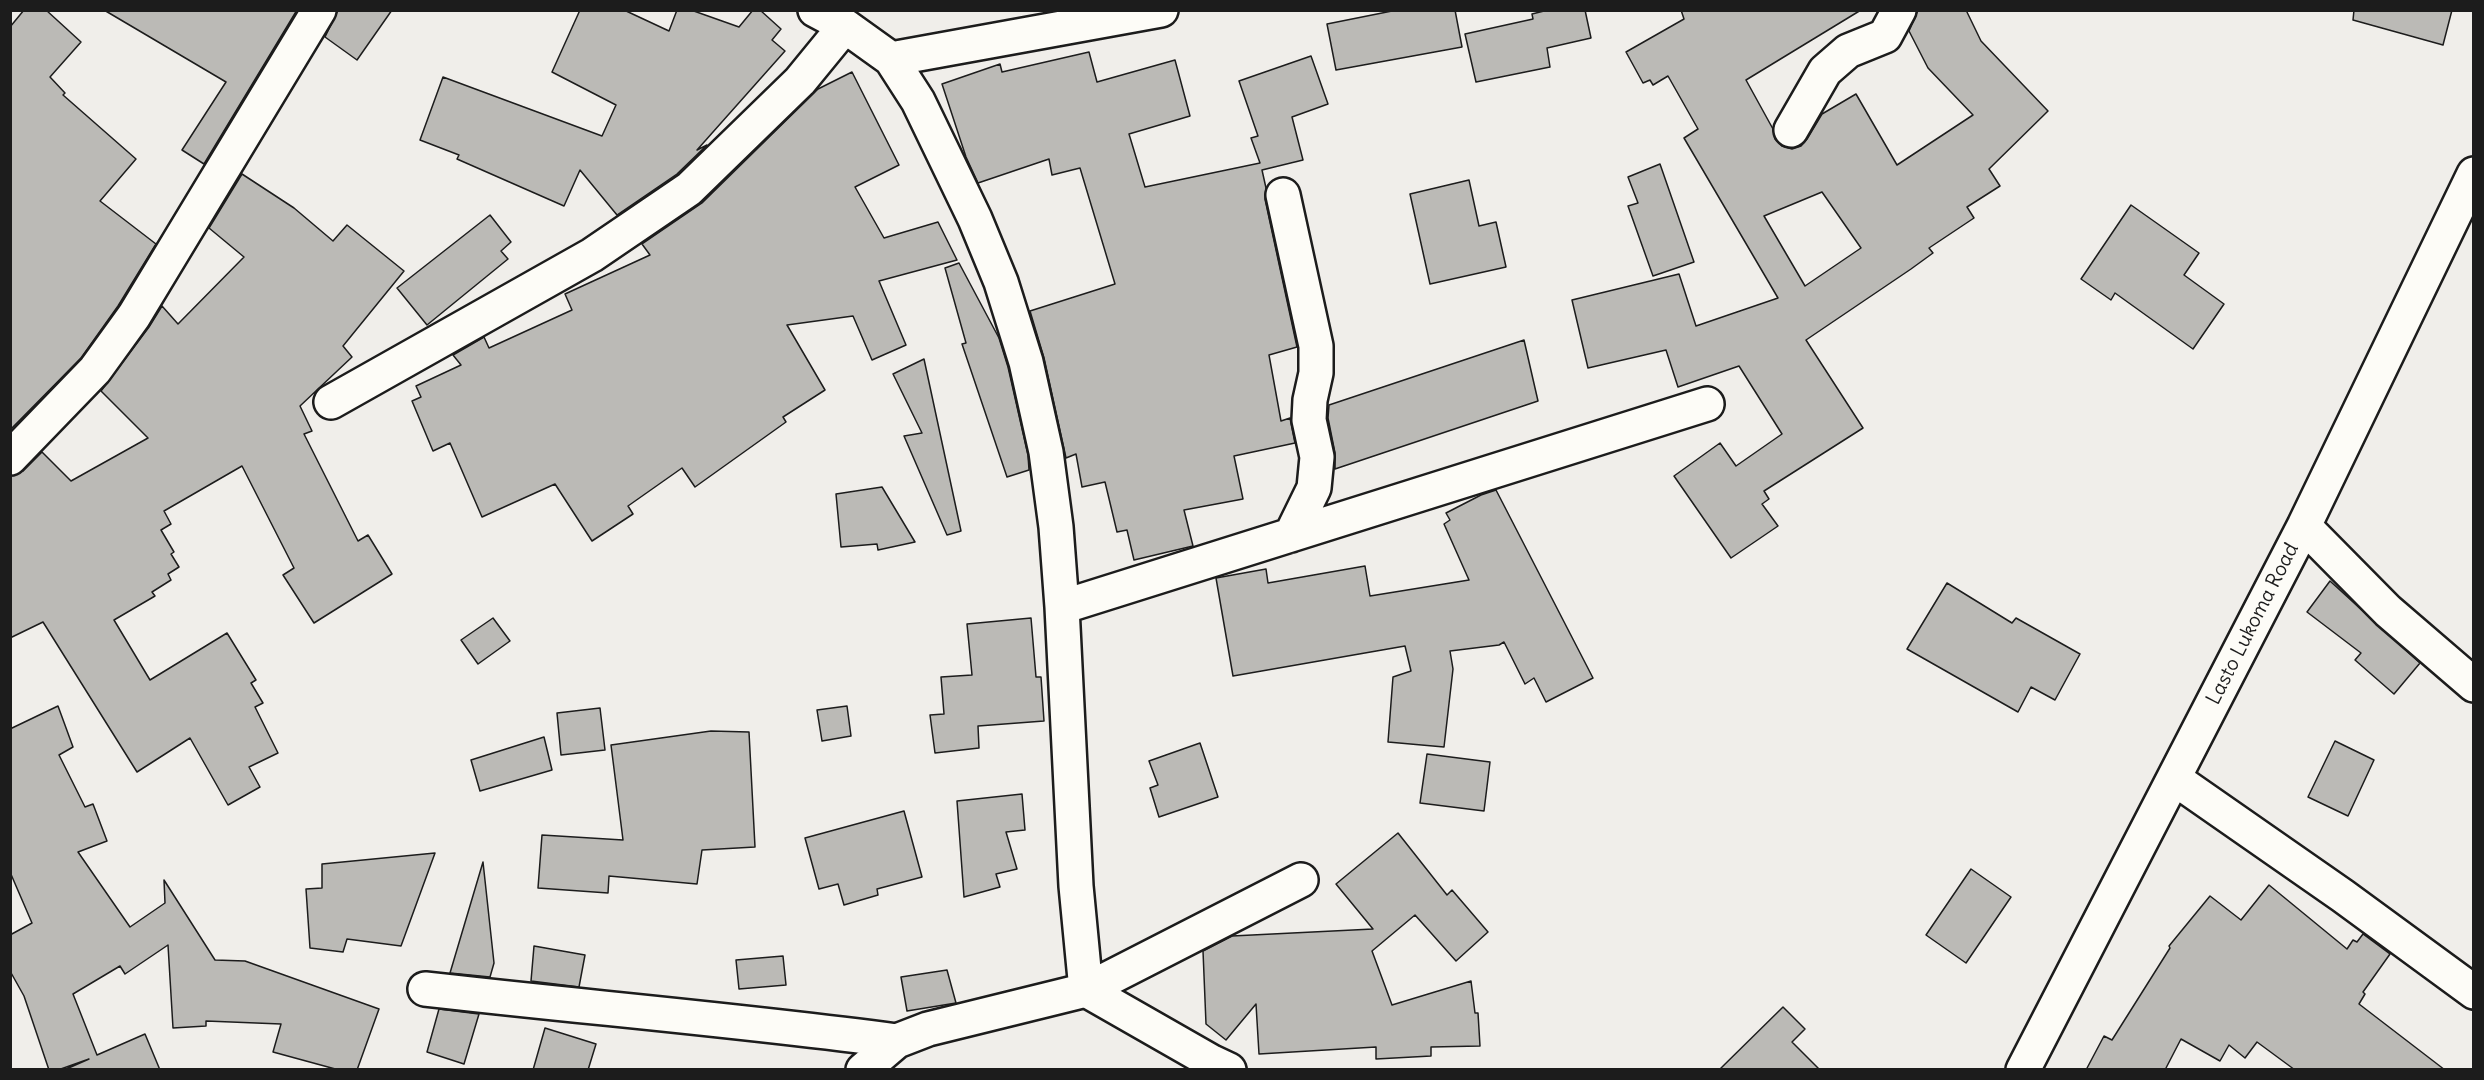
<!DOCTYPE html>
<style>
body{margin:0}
#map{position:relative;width:2484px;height:1080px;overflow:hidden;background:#f0eeea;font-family:Delius,sans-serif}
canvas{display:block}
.frame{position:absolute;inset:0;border:12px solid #1c1c1c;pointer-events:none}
</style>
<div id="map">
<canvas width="2484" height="1080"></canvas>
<div class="frame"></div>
</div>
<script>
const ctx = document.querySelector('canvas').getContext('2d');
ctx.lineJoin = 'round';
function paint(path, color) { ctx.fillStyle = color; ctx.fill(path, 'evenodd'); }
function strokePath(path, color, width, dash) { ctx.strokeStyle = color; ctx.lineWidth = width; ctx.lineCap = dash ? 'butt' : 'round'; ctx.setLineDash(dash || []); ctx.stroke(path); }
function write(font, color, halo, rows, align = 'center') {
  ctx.font = font + ' Delius,sans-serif'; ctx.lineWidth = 4.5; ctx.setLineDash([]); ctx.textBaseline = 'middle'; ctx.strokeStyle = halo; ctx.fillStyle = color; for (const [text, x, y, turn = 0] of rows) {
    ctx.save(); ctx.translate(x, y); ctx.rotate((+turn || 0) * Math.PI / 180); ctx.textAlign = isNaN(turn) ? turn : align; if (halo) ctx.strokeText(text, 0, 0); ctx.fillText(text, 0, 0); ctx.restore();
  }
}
const building = new Path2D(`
 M 24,10 L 46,10 L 81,42 L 50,77 L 65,93 L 63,95 L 136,159 L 100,201 L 156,244 L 118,306 L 81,358 L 10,430 L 10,27 Z
 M 104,10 L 297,10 L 204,164 L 182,150 L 226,82 Z
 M 338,10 L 392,10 L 357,60 L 325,37 Z
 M 580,10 L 624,10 L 669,31 L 677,10 L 691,10 L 739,27 L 753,10 L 760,10 L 781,29 L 772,40 L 785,51 L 697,150 L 707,145 L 677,174 L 617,215 L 580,170 L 564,206 L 457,159 L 459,155 L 420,140 L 443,77 L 602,136 L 616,105 L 552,72 Z
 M 1397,10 L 1455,10 L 1462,47 L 1336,70 L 1327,24 Z
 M 1548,10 L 1585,10 L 1591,38 L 1547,48 L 1550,67 L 1476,82 L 1465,34 L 1533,19 L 1532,14 Z
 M 1681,10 L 1861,10 L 1746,80 L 1773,129 L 1775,139 L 1782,146 L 1792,149 L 1801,146 L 1807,139 L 1822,114 L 1856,94 L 1897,165 L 1973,115 L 1928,68 L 1909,31 L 1918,10 L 1966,10 L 1981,41 L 2048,111 L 1989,169 L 2000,186 L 1967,207 L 1974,218 L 1929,248 L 1933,253 L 1911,269 L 1806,340 L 1863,428 L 1764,491 L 1769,499 L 1762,504 L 1778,526 L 1731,558 L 1674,476 L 1720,443 L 1736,466 L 1782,434 L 1739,366 L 1678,387 L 1666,350 L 1588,368 L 1572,300 L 1679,274 L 1696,326 L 1778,298 L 1684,138 L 1698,129 L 1668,76 L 1653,85 L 1650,80 L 1643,83 L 1626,52 L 1684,19 ZM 1822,192 L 1861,248 L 1805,286 L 1764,216 Z
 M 2354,10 L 2452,10 L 2443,45 L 2353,20 Z
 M 1089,52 L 1097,82 L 1175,60 L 1190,116 L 1129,134 L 1145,187 L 1260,163 L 1251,138 L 1258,136 L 1239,81 L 1311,56 L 1328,104 L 1292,117 L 1303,160 L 1262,170 L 1266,188 L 1265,199 L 1297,347 L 1269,355 L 1281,421 L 1290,418 L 1295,443 L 1234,456 L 1243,499 L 1184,510 L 1193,546 L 1134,560 L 1127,530 L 1117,532 L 1105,482 L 1082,487 L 1076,454 L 1066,458 L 1044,358 L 1030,311 L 1115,284 L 1080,168 L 1052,175 L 1049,159 L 978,183 L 966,157 L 942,84 L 1000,64 L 1002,72 Z
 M 852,72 L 899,165 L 855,187 L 884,238 L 938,222 L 957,260 L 879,281 L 906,345 L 872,360 L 853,316 L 787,325 L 825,390 L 783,417 L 786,422 L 695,487 L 682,468 L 628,506 L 633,514 L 592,541 L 555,484 L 482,517 L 450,443 L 433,451 L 412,401 L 421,397 L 416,386 L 461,365 L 453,355 L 484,337 L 489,348 L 572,310 L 565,294 L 650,255 L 642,244 L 702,203 L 818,89 Z
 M 1660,164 L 1694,262 L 1653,276 L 1628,206 L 1638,203 L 1628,177 Z
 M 242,174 L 294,208 L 333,241 L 347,225 L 404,271 L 343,346 L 352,357 L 300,406 L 312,431 L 304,434 L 358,541 L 368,535 L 392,574 L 314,623 L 283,575 L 294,568 L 242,466 L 164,511 L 171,524 L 161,530 L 174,552 L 171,554 L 179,567 L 168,574 L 171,580 L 152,592 L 155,596 L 114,620 L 150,680 L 227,633 L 256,680 L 251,683 L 263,703 L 255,707 L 278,753 L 249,767 L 260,787 L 228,805 L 190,738 L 137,772 L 43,622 L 10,638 L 10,476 L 23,471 L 42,452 L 71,481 L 148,438 L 101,391 L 149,327 L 162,306 L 178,324 L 244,257 L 209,228 Z
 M 1469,180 L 1479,226 L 1496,222 L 1506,267 L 1430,284 L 1410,194 Z
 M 2131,205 L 2199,253 L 2184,275 L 2224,304 L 2193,349 L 2115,293 L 2111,300 L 2081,279 Z
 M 490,215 L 511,242 L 501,251 L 508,259 L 427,325 L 397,288 Z
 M 959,263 L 999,338 L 1008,367 L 1028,455 L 1029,470 L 1007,477 L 962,344 L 966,343 L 945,268 Z
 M 1524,340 L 1538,401 L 1335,469 L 1335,453 L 1328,418 L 1329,405 Z
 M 924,359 L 961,531 L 947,535 L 904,436 L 922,433 L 893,374 Z
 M 882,487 L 915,542 L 878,550 L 877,544 L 841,547 L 836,494 Z
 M 1496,490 L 1593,678 L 1546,702 L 1534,678 L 1525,684 L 1504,642 L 1499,645 L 1450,651 L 1453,669 L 1444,747 L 1388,742 L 1393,677 L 1411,671 L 1405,646 L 1233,676 L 1216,578 L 1266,569 L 1268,583 L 1365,566 L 1370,596 L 1469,580 L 1444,524 L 1450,520 L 1446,513 L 1481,495 Z
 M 2330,581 L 2420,663 L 2394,694 L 2355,660 L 2361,653 L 2307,612 Z
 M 1947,583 L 2012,623 L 2016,618 L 2080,654 L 2055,700 L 2031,687 L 2018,712 L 1907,649 Z
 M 493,618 L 510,641 L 478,664 L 461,640 Z
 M 1031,618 L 1036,677 L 1041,677 L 1044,721 L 978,726 L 979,748 L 935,753 L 930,715 L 944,714 L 941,677 L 972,675 L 967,624 Z
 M 58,706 L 73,747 L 59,755 L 85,807 L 93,804 L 107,841 L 78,852 L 130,927 L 165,903 L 164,880 L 215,960 L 245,961 L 379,1009 L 357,1070 L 339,1070 L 273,1052 L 281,1024 L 206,1021 L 206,1026 L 173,1028 L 168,945 L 125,974 L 120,966 L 73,994 L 97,1055 L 145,1034 L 160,1070 L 64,1070 L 89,1059 L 58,1070 L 49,1070 L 24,996 L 10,971 L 10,935 L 32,923 L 10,872 L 10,729 Z
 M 847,706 L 851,736 L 822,741 L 817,710 Z
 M 600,708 L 605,750 L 561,755 L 557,713 Z
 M 711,731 L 749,732 L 755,847 L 702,850 L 697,884 L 609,876 L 608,893 L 538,888 L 542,835 L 623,840 L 611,745 Z
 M 544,737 L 552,770 L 480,791 L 471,760 Z
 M 2335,741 L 2374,760 L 2348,816 L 2308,797 Z
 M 1200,743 L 1218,797 L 1159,817 L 1150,788 L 1158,785 L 1149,761 Z
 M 1427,754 L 1490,762 L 1484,811 L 1420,803 Z
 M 1022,794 L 1025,830 L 1006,832 L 1017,869 L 996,874 L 1000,887 L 964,897 L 957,801 Z
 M 904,811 L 922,877 L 877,889 L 878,895 L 844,905 L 838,884 L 819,889 L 805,838 Z
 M 1398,833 L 1447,895 L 1452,890 L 1488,932 L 1456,961 L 1415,915 L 1372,951 L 1392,1005 L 1471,981 L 1475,1013 L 1478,1013 L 1480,1046 L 1431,1047 L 1431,1056 L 1376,1059 L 1376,1047 L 1259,1054 L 1256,1004 L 1226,1040 L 1206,1024 L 1203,951 L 1232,936 L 1373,929 L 1336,884 Z
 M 435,853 L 401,946 L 347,939 L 343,952 L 310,948 L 306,889 L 322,888 L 322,864 Z
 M 483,862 L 494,963 L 490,977 L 450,973 Z
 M 1971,869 L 2011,897 L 1966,963 L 1926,935 Z
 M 2269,885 L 2347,949 L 2353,940 L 2357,942 L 2363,934 L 2390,954 L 2363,992 L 2365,994 L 2359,1004 L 2445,1070 L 2295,1070 L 2257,1042 L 2245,1058 L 2229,1045 L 2220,1061 L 2181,1039 L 2166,1068 L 2168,1070 L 2086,1070 L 2104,1036 L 2112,1040 L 2170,948 L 2169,946 L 2210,896 L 2241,920 Z
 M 534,946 L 585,955 L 579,987 L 531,981 Z
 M 783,956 L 786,985 L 739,989 L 736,960 Z
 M 947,970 L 956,1003 L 907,1011 L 901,977 Z
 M 1783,1007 L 1805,1029 L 1792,1042 L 1820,1070 L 1719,1070 Z
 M 439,1009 L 479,1014 L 464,1064 L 427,1052 Z
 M 545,1028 L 596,1044 L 588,1070 L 533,1070 Z`);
paint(building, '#bbbab6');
strokePath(building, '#1c1c1c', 1.5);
const street = new Path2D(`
 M 815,10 L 845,26 L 891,59 L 918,101 L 975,219 L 1001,282 L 1026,362 L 1046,452 L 1056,527 L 1062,607 L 1076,886 L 1086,990 L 1212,1062 L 1229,1070
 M 891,59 L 1161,10
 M 1791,130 L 1825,71 L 1848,51 L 1885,36 L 1899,10
 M 1283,195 L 1316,346 L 1316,373 L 1310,400 L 1309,420 L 1317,457 L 1314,488 L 1291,535
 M 331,402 L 592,255 L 689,189 L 800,81 L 845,26
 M 10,458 L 95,370 L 134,316 L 319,10
 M 2304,526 L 2388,611 L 2474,685
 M 1062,607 L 1707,404
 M 2175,779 L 2343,896 L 2474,992
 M 425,989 C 582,1007 740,1020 897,1041
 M 863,1070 L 897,1041 L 928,1029 L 1086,990 L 1301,880
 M 2023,1070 L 2304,526 L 2474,174`);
strokePath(street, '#1c1c1c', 38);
strokePath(street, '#fdfcf7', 33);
write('20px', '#1c1c1c', '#fdfcf7', [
 ["Lasto Lukoma Road",2253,624,-63]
]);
</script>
